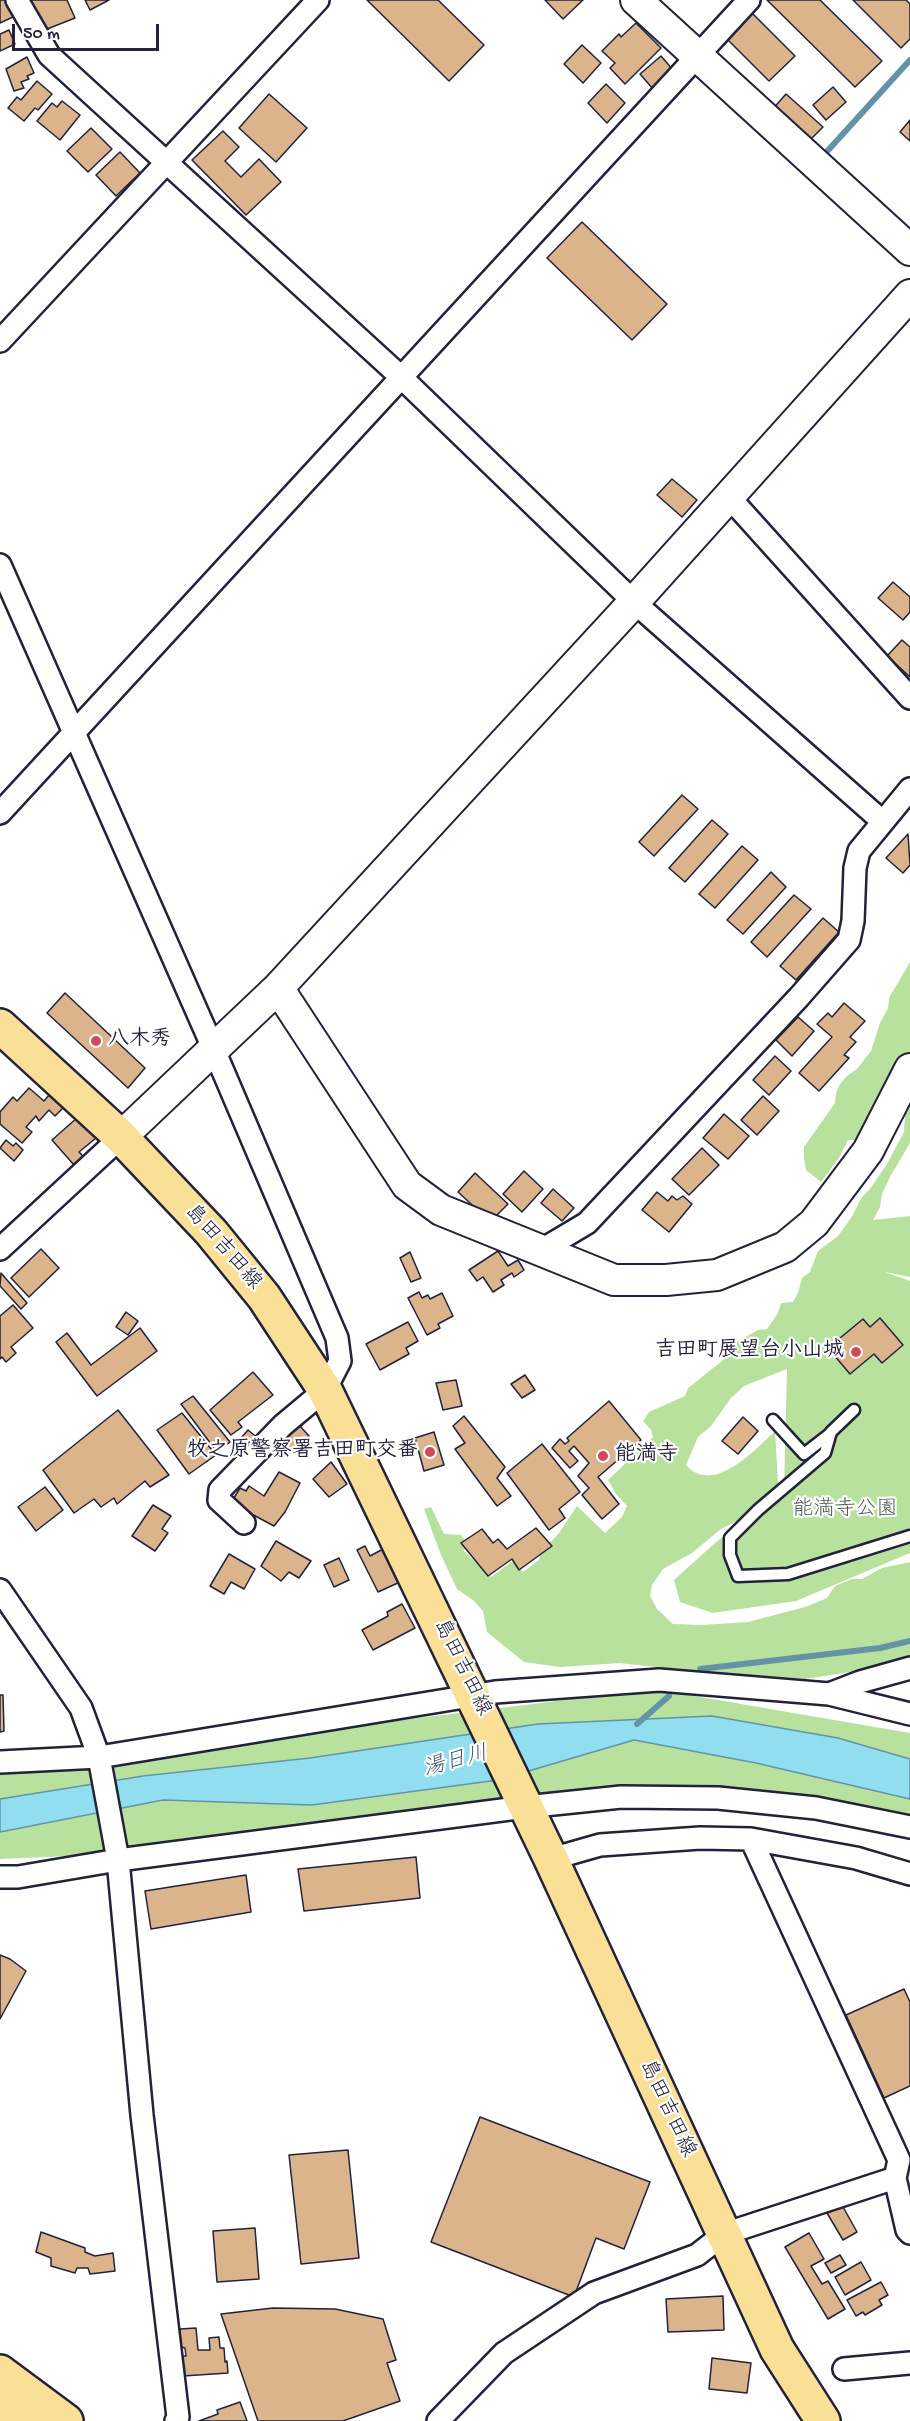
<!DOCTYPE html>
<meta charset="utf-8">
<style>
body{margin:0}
#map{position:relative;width:910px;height:2421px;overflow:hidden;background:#fff;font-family:"Gochi Hand",sans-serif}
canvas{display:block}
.scale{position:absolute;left:12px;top:24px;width:147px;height:27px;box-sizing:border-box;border:3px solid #22223b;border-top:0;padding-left:8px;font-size:18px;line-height:21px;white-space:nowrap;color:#22223b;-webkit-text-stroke:4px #fff;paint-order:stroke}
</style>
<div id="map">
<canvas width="910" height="2421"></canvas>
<div class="scale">50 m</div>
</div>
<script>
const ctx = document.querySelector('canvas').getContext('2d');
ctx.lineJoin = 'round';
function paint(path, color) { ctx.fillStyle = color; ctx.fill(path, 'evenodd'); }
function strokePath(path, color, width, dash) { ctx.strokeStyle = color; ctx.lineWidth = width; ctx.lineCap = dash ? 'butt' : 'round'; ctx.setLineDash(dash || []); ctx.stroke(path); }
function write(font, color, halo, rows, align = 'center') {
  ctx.font = font + ' "Gochi Hand","Klee One",sans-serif'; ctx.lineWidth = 4.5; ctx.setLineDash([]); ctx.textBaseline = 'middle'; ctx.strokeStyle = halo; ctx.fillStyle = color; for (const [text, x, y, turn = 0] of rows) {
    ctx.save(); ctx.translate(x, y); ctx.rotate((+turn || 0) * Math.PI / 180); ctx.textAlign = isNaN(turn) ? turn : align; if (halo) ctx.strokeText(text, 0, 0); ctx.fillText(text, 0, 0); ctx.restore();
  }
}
paint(new Path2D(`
 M 910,962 L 910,1073 L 869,1140 L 848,1140 L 839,1158 L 821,1182 L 806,1170 L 804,1159 L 804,1147 L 835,1103 L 836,1093 L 840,1084 L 847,1076 L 857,1069 L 871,1051 L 880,1023 L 888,1008 L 889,998 Z
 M 910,1102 L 910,1143 L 890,1177 L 882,1194 L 880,1207 L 873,1220 L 910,1216 L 910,1277 L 885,1272 L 910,1281 L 910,1553 L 796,1601 L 713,1613 L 680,1602 L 674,1580 L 715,1543 L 784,1490 L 787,1369 L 744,1386 L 731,1398 L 711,1426 L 698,1437 L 686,1465 C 713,1496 755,1450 775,1431 L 778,1483 L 747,1516 L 721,1529 L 692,1553 L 663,1569 L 652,1585 L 650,1596 L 657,1609 L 673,1624 L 702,1625 L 748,1622 L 805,1607 L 827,1598 L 835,1586 L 852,1579 L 862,1579 L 882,1568 L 910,1562 L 910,1656 L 869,1669 L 805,1679 L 660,1670 L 655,1667 L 619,1663 L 560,1667 L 524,1662 L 487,1632 L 483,1611 L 474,1601 L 457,1589 L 441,1555 L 424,1509 L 431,1507 L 444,1534 L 461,1535 L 466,1542 L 464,1551 L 491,1577 L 514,1560 L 523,1572 L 539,1560 L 540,1553 L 559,1533 L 577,1506 L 605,1533 L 622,1517 L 627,1506 L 616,1494 L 608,1480 L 653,1437 L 651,1430 L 643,1421 L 649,1412 L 685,1396 L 688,1388 L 722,1361 L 737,1342 L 758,1330 L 767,1329 L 778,1313 L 781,1303 L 793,1302 L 798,1293 L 802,1278 L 810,1272 L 818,1251 L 838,1236 L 851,1218 L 862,1197 L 870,1189 L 887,1164 L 904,1132 L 905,1115 Z
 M 648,1688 L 910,1733 L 910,1833 L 879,1820 L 637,1784 L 187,1851 L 0,1859 L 0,1759 L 99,1757 L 549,1702 Z`), '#b8e19d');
const water = new Path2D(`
 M 712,1716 L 838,1738 L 910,1759 L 910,1799 L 756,1763 L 634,1740 L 498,1780 L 312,1805 L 163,1800 L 0,1832 L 0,1799 L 143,1776 L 310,1758 L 538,1724 Z`);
paint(water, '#90deef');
strokePath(water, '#6493a7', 1.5);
strokePath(new Path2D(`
 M 822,157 L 910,60
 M 700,1669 L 880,1648 L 910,1641
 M 637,1724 L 669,1696`), '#6493a7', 6);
const building = new Path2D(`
 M 0,0 L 6,0 L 15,16 L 0,23 Z
 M 27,0 L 67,0 L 75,18 L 42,31 Z
 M 85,0 L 109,0 L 90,10 Z
 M 367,0 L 438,0 L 484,45 L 449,81 Z
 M 545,0 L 583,0 L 563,19 Z
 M 767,0 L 820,0 L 882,61 L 855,87 Z
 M 853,0 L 906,0 L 910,4 L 910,39 L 901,48 Z
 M 752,13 L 795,56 L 769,81 L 726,38 Z
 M 636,23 L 661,48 L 625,84 L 610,68 L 615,63 L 602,51 L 619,34 L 621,37 Z
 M 9,30 L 15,44 L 0,51 L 0,34 Z
 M 582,45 L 601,63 L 583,83 L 564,64 Z
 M 661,56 L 674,71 L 653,89 L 640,74 Z
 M 27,57 L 34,73 L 27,76 L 29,79 L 21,82 L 24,88 L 14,91 L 6,69 Z
 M 37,81 L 52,94 L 38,110 L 35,108 L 24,121 L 8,108 L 17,97 L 21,100 Z
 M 606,84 L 625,103 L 607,123 L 588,103 Z
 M 833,87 L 846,102 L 826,120 L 813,105 Z
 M 269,94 L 307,128 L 276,162 L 239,128 Z
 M 786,94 L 823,127 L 804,146 L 771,111 Z
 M 62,101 L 80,115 L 60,140 L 37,121 L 52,103 L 57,107 Z
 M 910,120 L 910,141 L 900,132 Z
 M 91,128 L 112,149 L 88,172 L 67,151 Z
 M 223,131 L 239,147 L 225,161 L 241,177 L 259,159 L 281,182 L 246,215 L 192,160 Z
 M 120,152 L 140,173 L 116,196 L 96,175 Z
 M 582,222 L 667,304 L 632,340 L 547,258 Z
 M 672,479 L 697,500 L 682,517 L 657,495 Z
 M 893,582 L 910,597 L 910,612 L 903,620 L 878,598 Z
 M 902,640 L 910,647 L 910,677 L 887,656 Z
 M 682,795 L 698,809 L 654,856 L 639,842 Z
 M 712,820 L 728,834 L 685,882 L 669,868 Z
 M 908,834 L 910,865 L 903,873 L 886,858 Z
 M 742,846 L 758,860 L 715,908 L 699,894 Z
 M 771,872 L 786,887 L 743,934 L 727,920 Z
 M 794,895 L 811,909 L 767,957 L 751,942 Z
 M 823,918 L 839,932 L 796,980 L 780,966 Z
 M 65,993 L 145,1068 L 128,1088 L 47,1013 Z
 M 844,1003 L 865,1021 L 850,1037 L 856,1042 L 844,1055 L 849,1058 L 819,1091 L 799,1073 L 832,1037 L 817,1024 L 828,1013 L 832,1017 Z
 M 798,1017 L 814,1031 L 792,1056 L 776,1040 Z
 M 775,1056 L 791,1071 L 769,1095 L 753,1080 Z
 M 29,1088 L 44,1101 L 49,1095 L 63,1108 L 55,1116 L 49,1110 L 39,1121 L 36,1116 L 26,1127 L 32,1132 L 22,1143 L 0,1124 L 0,1112 L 13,1097 L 17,1101 Z
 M 763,1096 L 779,1111 L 757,1135 L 741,1120 Z
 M 724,1114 L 749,1136 L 728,1159 L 703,1138 Z
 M 78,1117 L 96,1138 L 79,1152 L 84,1157 L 74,1165 L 52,1140 Z
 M 6,1140 L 13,1146 L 16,1143 L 23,1150 L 14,1161 L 0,1148 Z
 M 702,1148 L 719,1165 L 689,1195 L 672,1179 Z
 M 524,1171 L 543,1189 L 522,1212 L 503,1194 Z
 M 475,1173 L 508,1204 L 494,1218 L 486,1211 L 483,1215 L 458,1192 Z
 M 553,1189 L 574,1208 L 562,1221 L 541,1203 Z
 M 657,1192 L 668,1201 L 672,1196 L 677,1200 L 683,1196 L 692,1204 L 669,1232 L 642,1210 Z
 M 41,1249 L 59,1268 L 29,1297 L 11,1278 Z
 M 498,1251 L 508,1266 L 518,1260 L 524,1270 L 514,1277 L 512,1273 L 501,1280 L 504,1285 L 493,1292 L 483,1277 L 477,1281 L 469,1270 Z
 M 410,1252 L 421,1278 L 411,1282 L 400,1258 Z
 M 1,1273 L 27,1303 L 21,1309 L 0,1286 Z
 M 419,1292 L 422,1298 L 428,1295 L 430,1299 L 442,1293 L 453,1316 L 438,1324 L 440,1328 L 427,1335 L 408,1298 Z
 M 13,1305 L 33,1328 L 11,1347 L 16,1353 L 6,1362 L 2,1357 L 0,1359 L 0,1316 Z
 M 126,1312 L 138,1321 L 128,1335 L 116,1327 Z
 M 880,1318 L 903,1345 L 882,1363 L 874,1354 L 850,1374 L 828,1348 L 863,1319 L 870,1327 Z
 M 408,1322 L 418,1341 L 406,1348 L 409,1354 L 380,1370 L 366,1344 Z
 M 140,1328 L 157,1351 L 97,1396 L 56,1342 L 67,1333 L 91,1365 Z
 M 253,1372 L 273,1395 L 238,1422 L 242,1427 L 231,1435 L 210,1410 Z
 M 525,1375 L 535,1390 L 522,1398 L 511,1384 Z
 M 456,1380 L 462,1406 L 443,1410 L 436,1383 Z
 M 193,1396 L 230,1442 L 217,1452 L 181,1404 Z
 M 609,1401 L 641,1440 L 598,1477 L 619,1504 L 602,1519 L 582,1495 L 589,1488 L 578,1476 L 589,1463 L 574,1446 L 569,1451 L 578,1461 L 570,1468 L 552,1448 L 560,1439 L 565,1444 L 569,1441 L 567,1438 Z
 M 118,1410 L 169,1475 L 150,1487 L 145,1481 L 117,1504 L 114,1498 L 101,1507 L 94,1499 L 74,1513 L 43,1470 Z
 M 182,1413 L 216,1455 L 189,1474 L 157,1430 Z
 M 464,1416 L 505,1467 L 497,1478 L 511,1496 L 497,1506 L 455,1449 L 465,1443 L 453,1426 Z
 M 743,1417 L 758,1431 L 738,1454 L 722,1441 Z
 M 299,1425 L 309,1436 L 287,1456 L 278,1445 Z
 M 248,1430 L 259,1439 L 245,1454 L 235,1445 Z
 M 434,1432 L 444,1465 L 424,1471 L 415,1438 Z
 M 542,1444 L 580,1492 L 559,1509 L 565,1518 L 549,1530 L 507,1473 Z
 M 331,1462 L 347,1484 L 329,1497 L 313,1479 Z
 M 279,1472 L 300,1483 L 285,1512 L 274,1526 L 231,1503 L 240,1488 L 246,1491 L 249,1486 L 264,1496 Z
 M 45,1487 L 63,1510 L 36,1531 L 18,1507 Z
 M 153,1505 L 171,1516 L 162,1529 L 168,1533 L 155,1551 L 132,1536 Z
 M 536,1528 L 552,1546 L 519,1570 L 512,1559 L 488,1576 L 461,1543 L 482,1529 L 493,1543 L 498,1539 L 507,1549 Z
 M 276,1541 L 311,1561 L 299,1578 L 289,1572 L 281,1581 L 261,1566 Z
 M 365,1546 L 370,1556 L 383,1549 L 400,1582 L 378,1592 L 357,1550 Z
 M 229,1554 L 255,1569 L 244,1589 L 231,1582 L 224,1594 L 210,1586 Z
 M 339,1558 L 349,1580 L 334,1587 L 324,1565 Z
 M 402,1604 L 415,1628 L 373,1650 L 362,1630 L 388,1616 L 387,1612 Z
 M 0,1695 L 3,1695 L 4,1731 L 0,1732 Z
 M 416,1857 L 420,1898 L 304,1911 L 298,1869 Z
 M 246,1875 L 251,1912 L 151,1929 L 145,1891 Z
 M 0,1955 L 10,1959 L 26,1971 L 0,2019 Z
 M 904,1989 L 910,2002 L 910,2086 L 884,2098 L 846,2015 Z
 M 480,2117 L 650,2182 L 624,2249 L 596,2238 L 574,2297 L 431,2242 Z
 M 348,2150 L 359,2258 L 301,2264 L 289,2155 Z
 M 842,2205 L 857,2232 L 843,2240 L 827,2213 Z
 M 255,2228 L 259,2279 L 217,2282 L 213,2231 Z
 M 41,2232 L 85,2248 L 85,2252 L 95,2256 L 113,2253 L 115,2271 L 90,2274 L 88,2268 L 77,2268 L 75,2273 L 51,2266 L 51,2258 L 36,2252 Z
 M 809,2233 L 824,2259 L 811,2266 L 822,2284 L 828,2281 L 845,2309 L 828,2319 L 785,2247 Z
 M 840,2255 L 846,2265 L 831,2273 L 825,2263 Z
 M 861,2262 L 871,2280 L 845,2295 L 835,2277 Z
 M 881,2282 L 888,2295 L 879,2300 L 882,2305 L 865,2315 L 863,2312 L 856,2316 L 847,2300 Z
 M 723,2296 L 724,2330 L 668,2332 L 666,2299 Z
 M 273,2308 L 335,2309 L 383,2319 L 396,2360 L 387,2363 L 400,2401 L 343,2421 L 258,2421 L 221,2314 Z
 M 196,2328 L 198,2350 L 210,2350 L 209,2338 L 219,2337 L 220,2348 L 224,2348 L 225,2362 L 227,2361 L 228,2373 L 183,2376 L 182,2356 L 186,2356 L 185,2348 L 181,2347 L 180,2329 Z
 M 712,2358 L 751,2363 L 747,2393 L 709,2389 Z
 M 240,2402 L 247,2421 L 199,2421 L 218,2414 L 217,2410 Z`);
paint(building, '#dbb48c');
strokePath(building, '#22223b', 1.5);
const lane = new Path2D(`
 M 854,1410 L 831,1432 L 825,1453 L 758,1510 L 730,1538 L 730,1555 L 738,1576 L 788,1574 L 910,1536
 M 773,1420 L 804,1454 L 831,1433`);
const street = new Path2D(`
 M 17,0 L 49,55 L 401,377 L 634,602 L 882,821
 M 0,341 L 318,0
 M 729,497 L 910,698
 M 0,565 L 214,1050 L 337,1338 L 340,1361 L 325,1390 L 283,1425 L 220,1490 L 219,1500 L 244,1523
 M 0,813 L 749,0
 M 0,1249 L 121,1137
 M 540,1251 L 587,1223 L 799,997 L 849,940 L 853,921 L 855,868 L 859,851 L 910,789
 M 0,1590 L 81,1708 L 99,1757 L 118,1860 L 142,2115 L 178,2417 L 176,2421
 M 829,1694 L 860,1682 L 910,1668
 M 0,1762 L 99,1757 L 495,1692 L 659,1680 L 829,1694 L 910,1714
 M 751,1839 L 899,2160 L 895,2178
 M 551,1859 L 600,1845 L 700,1838 L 751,1839 L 856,1858 L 910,1874
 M 0,1877 L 18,1877 L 118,1860 L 525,1807 L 621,1797 L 718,1798 L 816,1808 L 910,1827
 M 844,2369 L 910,2363
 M 438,2421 L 504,2353 L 594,2293 L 697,2255 L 724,2234 L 895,2178 L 907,2230 L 910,2233`);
const secondary = new Path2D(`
 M 636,0 L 910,250
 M 278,988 L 407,1185 L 441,1210 L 614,1280 L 666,1280 L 717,1275 L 785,1247 L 814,1223 L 868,1151 L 910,1069
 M 121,1137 L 278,988 L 634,602 L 910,295`);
const primary = new Path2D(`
 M 0,1026 L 121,1137 L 211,1232 L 264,1297 L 325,1390 L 551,1859 L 777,2349 L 823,2421
 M 0,2372 L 66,2421
 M 0,2404 L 22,2421`);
strokePath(lane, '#22223b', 15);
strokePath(street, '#22223b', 26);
strokePath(secondary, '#22223b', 34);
strokePath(primary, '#22223b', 38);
strokePath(lane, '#fff', 10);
strokePath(street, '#fff', 21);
strokePath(secondary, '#fff', 30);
strokePath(primary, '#fadf96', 33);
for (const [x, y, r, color] of [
 [96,1041,6,"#d1495b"],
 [856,1352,6,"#d1495b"],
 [430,1452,6,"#d1495b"],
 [603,1456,6,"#d1495b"]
]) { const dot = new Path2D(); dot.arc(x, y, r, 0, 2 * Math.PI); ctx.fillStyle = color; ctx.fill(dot); strokePath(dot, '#fff', 2); }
write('bold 21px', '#22223b', '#fff', [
 ["八木秀",108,1041],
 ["吉田町展望台小山城",844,1352,"right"],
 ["牧之原警察署吉田町交番",418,1452,"right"],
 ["能満寺",615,1456]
], 'left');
write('21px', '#22223b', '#fff', [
 ["島田吉田線",222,1248,49],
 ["島田吉田線",461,1668,64],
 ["島田吉田線",666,2109,65]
]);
write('21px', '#4f5b58', '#fff', [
 ["能満寺公園",845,1511]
]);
write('italic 22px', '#435a71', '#fff', [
 ["湯日川",456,1763,-15]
]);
</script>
